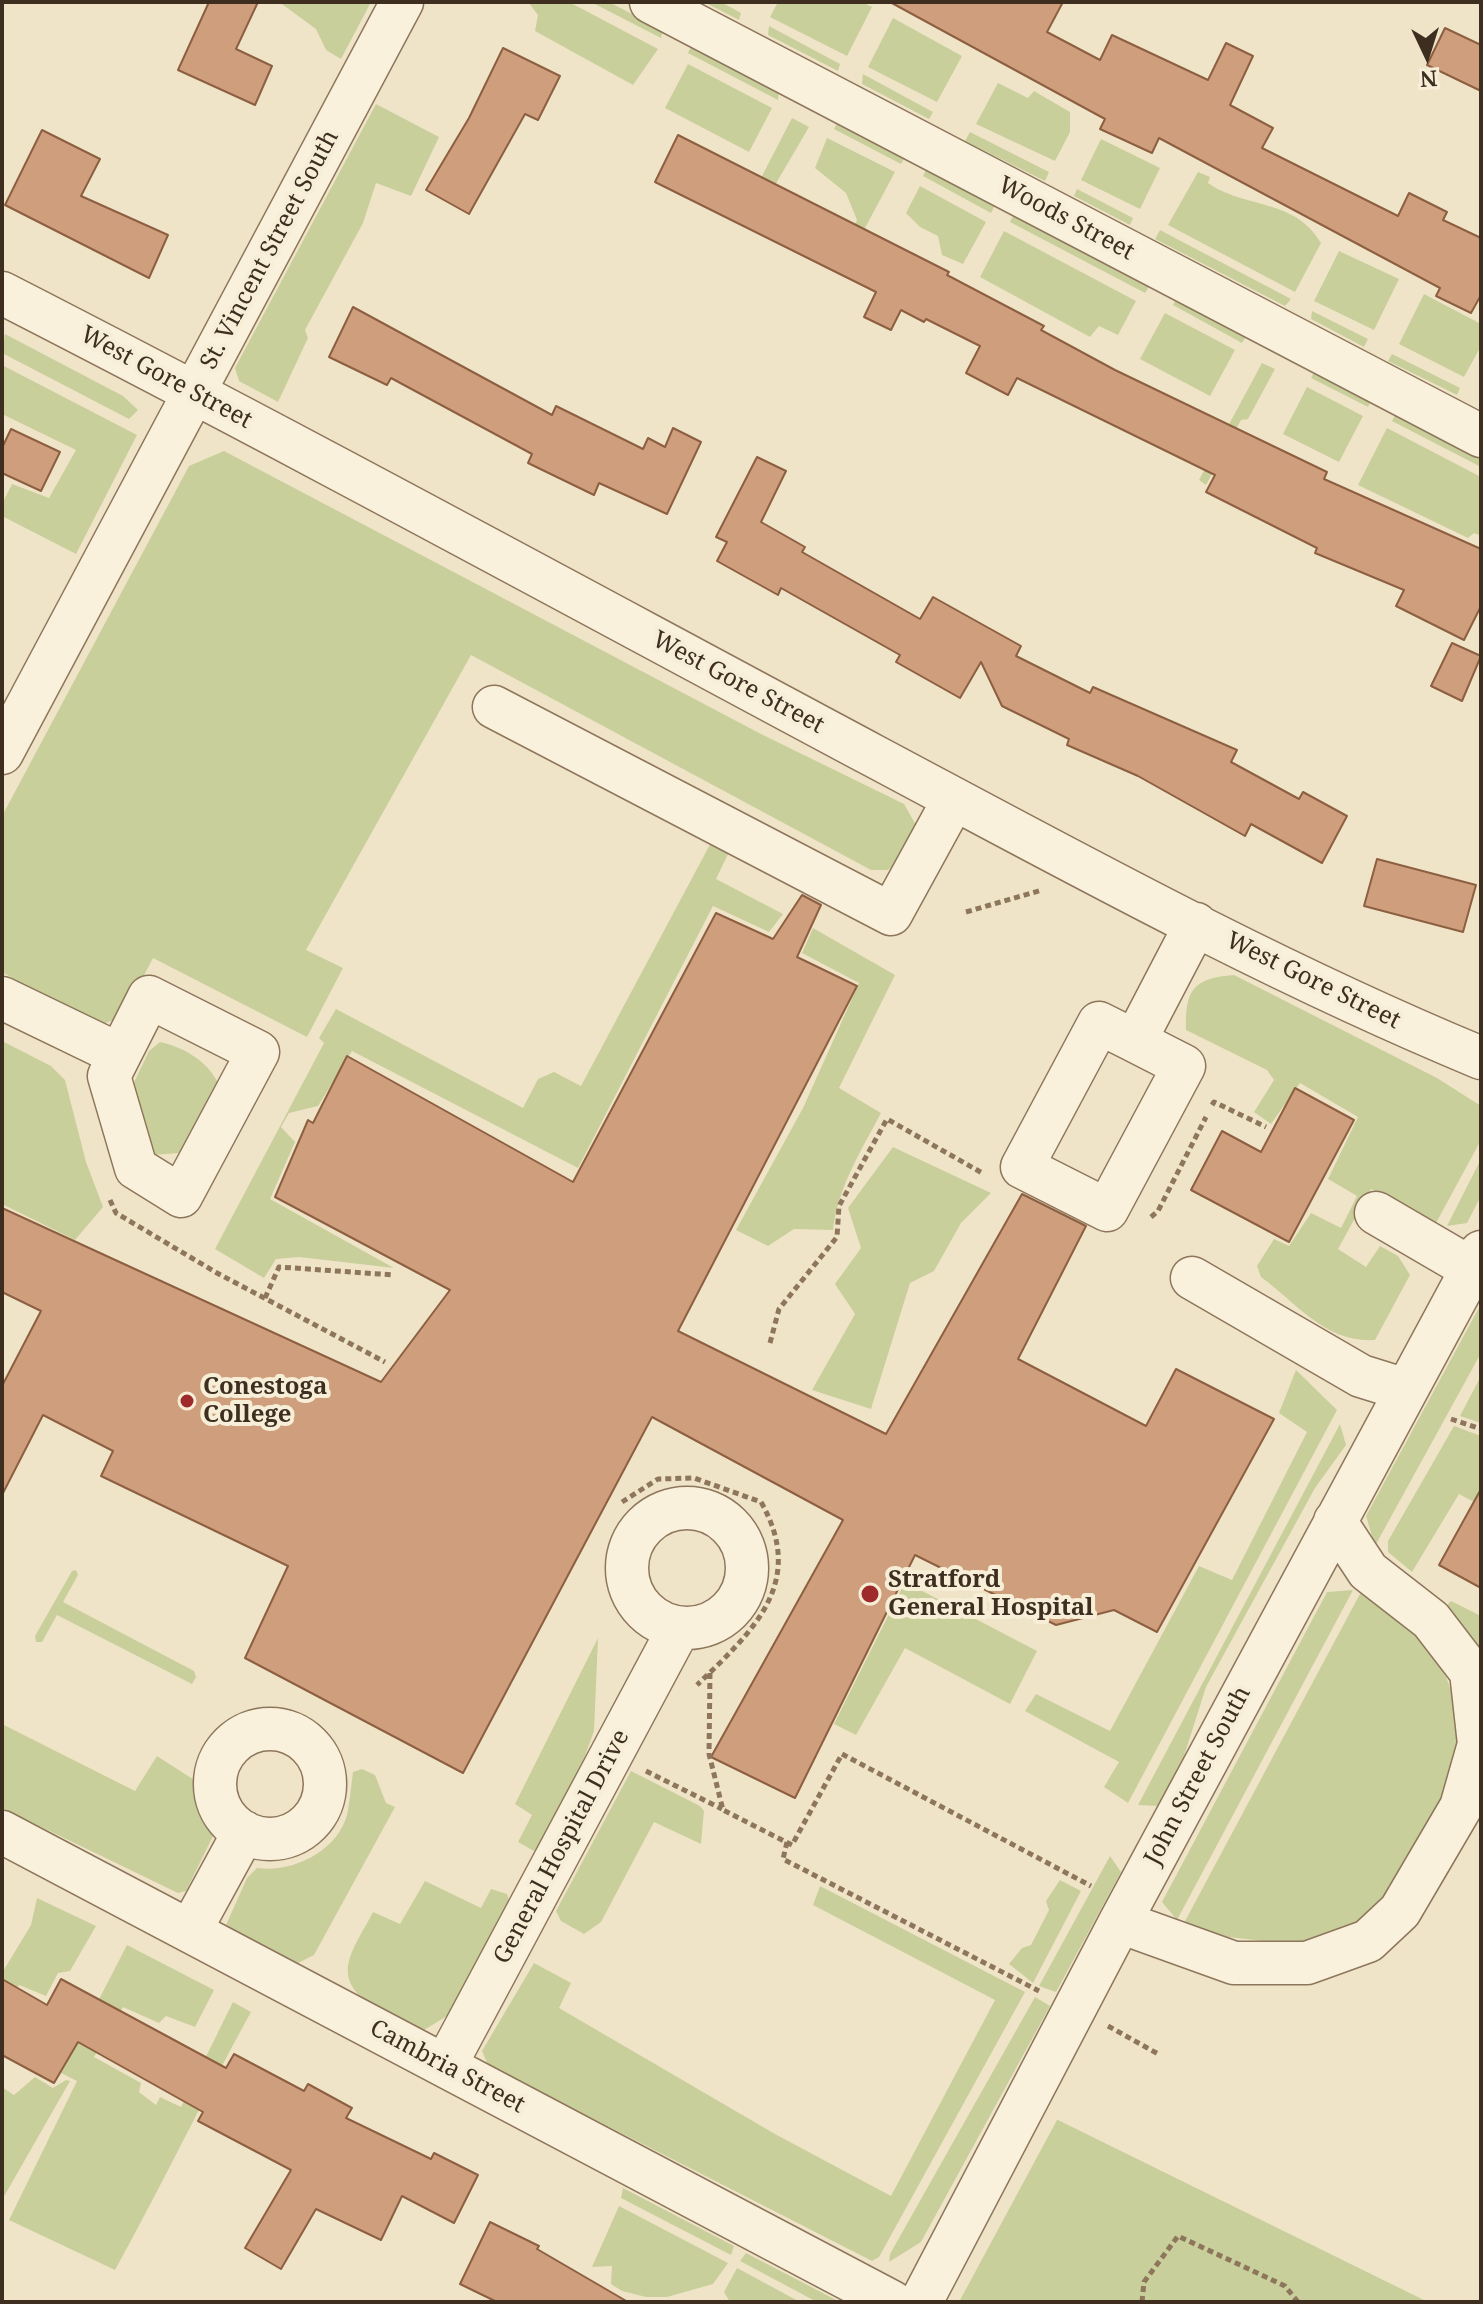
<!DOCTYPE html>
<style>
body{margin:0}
#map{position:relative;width:1483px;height:2304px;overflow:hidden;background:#f0e4c8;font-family:"Noto Serif",serif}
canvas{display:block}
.frame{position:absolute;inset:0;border:4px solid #3d2e20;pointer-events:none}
.north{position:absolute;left:1387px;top:16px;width:80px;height:80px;-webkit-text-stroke:6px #f7eed8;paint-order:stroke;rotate:176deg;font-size:22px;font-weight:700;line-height:32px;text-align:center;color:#3d2e20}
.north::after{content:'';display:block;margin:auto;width:28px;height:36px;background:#3d2e20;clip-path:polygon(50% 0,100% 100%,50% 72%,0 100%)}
</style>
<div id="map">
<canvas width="1483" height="2304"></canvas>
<div class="frame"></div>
<div class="north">N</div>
</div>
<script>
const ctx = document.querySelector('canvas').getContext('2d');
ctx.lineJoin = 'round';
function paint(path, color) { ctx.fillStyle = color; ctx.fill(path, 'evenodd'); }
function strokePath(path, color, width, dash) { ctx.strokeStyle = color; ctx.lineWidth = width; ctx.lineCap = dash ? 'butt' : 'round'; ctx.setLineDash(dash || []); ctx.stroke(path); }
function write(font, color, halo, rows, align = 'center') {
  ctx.font = font + ' "Noto Serif",serif'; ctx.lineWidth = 8; ctx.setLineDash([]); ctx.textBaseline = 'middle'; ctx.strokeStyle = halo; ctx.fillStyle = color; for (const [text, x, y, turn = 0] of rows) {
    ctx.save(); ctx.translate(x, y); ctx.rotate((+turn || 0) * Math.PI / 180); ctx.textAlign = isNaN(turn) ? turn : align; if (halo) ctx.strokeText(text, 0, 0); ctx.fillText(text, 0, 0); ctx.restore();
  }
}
paint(new Path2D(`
 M 279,2 L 371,2 L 341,59 L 326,50 L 316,29 Z
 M 528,2 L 569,2 L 658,49 L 633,85 L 535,31 L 538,15 Z
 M 591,2 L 609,2 L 663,30 L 661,38 Z
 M 704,2 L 721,2 L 741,13 L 739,20 Z
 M 778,2 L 862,2 L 872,7 L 847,56 L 770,17 Z
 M 893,18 L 962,56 L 937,102 L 868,67 Z
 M 769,26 L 840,64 L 838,71 L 768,35 Z
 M 692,44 L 779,90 L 778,100 L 688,53 Z
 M 688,64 L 772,108 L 749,152 L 665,108 Z
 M 863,74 L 933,112 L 929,119 L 862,84 Z
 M 998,83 L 1028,98 L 1034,91 L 1070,112 L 1070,132 L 1055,161 L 976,124 Z
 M 376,104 L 439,137 L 411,196 L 376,183 L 363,223 L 305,330 L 308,338 L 278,402 L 239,381 L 235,368 Z
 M 792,118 L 809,127 L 761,209 L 748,203 Z
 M 838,121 L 905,157 L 901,164 L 834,129 Z
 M 970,132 L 1049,172 L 1045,181 L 965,141 Z
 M 827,138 L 895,172 L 843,269 L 834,266 L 857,220 L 846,193 L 815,168 Z
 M 1101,139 L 1160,168 L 1140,209 L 1081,180 Z
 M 927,168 L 995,205 L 991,213 L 923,176 Z
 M 1198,172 L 1210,177 L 1208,183 C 1245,209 1295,198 1321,243 L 1295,292 L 1168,225 Z
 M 920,186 L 986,222 L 963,264 L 942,255 L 938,236 L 920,227 L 906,213 Z
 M 1077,189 L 1133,218 L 1130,225 L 1074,196 Z
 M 1014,214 L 1150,285 L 1145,293 L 1010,222 Z
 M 1160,230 L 1291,299 L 1285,306 L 1155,239 Z
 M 1004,231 L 1136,301 L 1118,335 L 1099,326 L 1090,337 L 980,277 Z
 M 1339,251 L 1399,279 L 1374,330 L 1314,301 Z
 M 1424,294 L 1481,324 L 1481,346 L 1464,377 L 1399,344 Z
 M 1177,297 L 1247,335 L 1242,343 L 1173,305 Z
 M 1312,311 L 1368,339 L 1364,347 L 1311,319 Z
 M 1165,313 L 1235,350 L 1210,396 L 1140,359 Z
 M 5,334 L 123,396 L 138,410 L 129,419 L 2,353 Z
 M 1392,354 L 1460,388 L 1457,395 L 1388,361 Z
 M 1262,363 L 1275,369 L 1248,419 L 1241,420 L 1206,485 L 1199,480 Z
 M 2,365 L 137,435 L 76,554 L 2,516 L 2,504 L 12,484 L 49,498 L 76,450 L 2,414 Z
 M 1315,370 L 1372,399 L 1368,407 L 1311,378 Z
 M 1307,387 L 1363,416 L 1339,462 L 1283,434 Z
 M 1396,413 L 1481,458 L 1481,467 L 1392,421 Z
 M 1387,428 L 1481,477 L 1481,536 L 1474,533 L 1468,538 L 1358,485 Z
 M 224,451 L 761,734 L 904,804 L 916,825 L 908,851 L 888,870 L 871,870 L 471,655 L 306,950 L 343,968 L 307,1037 L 153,958 L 123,1016 L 96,1027 L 2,972 L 2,816 L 189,466 Z
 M 714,837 L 731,848 L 716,879 L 783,914 L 769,932 L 713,906 L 578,1168 L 352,1051 L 318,1106 L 289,1113 L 281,1127 L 295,1142 L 270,1199 L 394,1268 L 299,1257 L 276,1259 L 264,1278 L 215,1249 L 324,1043 L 319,1038 L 336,1009 L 523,1108 L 538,1079 L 554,1072 L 581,1086 Z
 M 813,928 L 895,975 L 839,1088 L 881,1113 C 861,1151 838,1187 833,1230 L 794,1229 L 768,1246 L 736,1230 L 803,1108 L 859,983 L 802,953 Z
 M 1234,975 L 1437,1078 L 1481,1106 L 1481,1140 L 1436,1223 L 1371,1189 L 1338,1249 L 1366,1267 L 1380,1246 L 1398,1256 L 1410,1275 L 1375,1340 C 1325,1343 1298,1304 1261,1277 L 1257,1266 L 1274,1239 L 1289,1246 L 1311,1213 L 1341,1228 L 1357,1196 L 1328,1179 L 1358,1117 L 1300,1083 L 1271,1124 L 1254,1112 L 1274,1080 L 1267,1070 L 1186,1030 C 1185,990 1193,978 1234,975 Z
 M 2,1041 L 51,1066 L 65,1080 L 86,1162 L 103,1207 L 75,1240 L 2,1204 Z
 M 160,1042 C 183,1047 208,1061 218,1083 L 180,1153 L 152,1155 L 130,1091 L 149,1051 Z
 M 893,1147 L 991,1193 L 961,1223 L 934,1271 L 910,1283 L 871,1409 L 812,1390 L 855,1314 L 835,1284 L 861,1248 L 848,1208 Z
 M 1481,1159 L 1481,1196 L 1467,1223 L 1447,1226 Z
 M 1481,1304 L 1481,1353 L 1375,1546 L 1366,1516 Z
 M 1296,1370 L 1337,1410 L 1128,1803 L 1104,1787 L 1119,1762 L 1025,1711 L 1036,1694 L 1110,1731 L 1199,1566 L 1232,1580 L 1307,1432 L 1279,1413 Z
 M 1481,1376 L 1481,1423 L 1460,1416 Z
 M 1340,1424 L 1346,1445 L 1315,1488 L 1206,1687 L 1184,1756 L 1158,1806 L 1138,1805 Z
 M 1454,1426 L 1481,1436 L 1481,1511 L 1474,1502 L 1459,1494 L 1412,1572 L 1388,1552 L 1388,1541 Z
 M 76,1570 L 78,1575 L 63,1602 L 194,1671 L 196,1677 L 192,1684 L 57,1615 L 42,1642 L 36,1642 L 35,1636 L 72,1571 Z
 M 905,1582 L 1037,1651 L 1010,1704 L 905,1648 L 856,1735 L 834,1724 Z
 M 1353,1590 L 1177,1920 L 1162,1902 L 1327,1592 Z
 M 1361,1592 L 1416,1632 L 1446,1677 L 1460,1714 L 1461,1773 L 1379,1914 L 1318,1941 L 1290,1944 L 1228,1937 L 1184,1923 Z
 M 1451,1601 L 1481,1616 L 1481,1650 L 1447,1605 Z
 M 598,1638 L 594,1731 L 585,1756 L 541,1845 L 534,1851 L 518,1842 L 532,1815 L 515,1804 Z
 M 2,1724 L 135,1791 L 157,1756 L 202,1785 L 217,1828 L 186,1891 L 178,1893 L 2,1808 Z
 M 362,1769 L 375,1775 L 386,1803 L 395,1807 L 314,1955 L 298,1963 L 289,1962 L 226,1925 L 247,1878 L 257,1868 C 293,1873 337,1851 347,1815 C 350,1801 351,1786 353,1772 Z
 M 631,1771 L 700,1806 L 704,1811 L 701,1844 L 654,1822 L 601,1922 L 584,1934 L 561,1921 L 556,1911 Z
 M 1110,1856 L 1121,1872 L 1056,1992 L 1039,1986 Z
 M 1060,1880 L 1081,1891 L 1033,1983 L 1009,1964 L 1022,1948 L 1031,1945 L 1049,1910 L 1046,1901 Z
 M 425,1881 L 481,1908 L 491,1889 L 507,1894 L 510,1903 L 452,2013 L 424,2030 C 397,2016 343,2003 348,1965 C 351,1948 365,1928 373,1912 L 400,1924 Z
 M 820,1886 L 1025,1992 L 879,2257 L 872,2261 L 488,2065 L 482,2051 L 534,1963 L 571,1983 L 559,2008 L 775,2134 L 891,2196 L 995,2000 L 813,1905 Z
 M 37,1898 L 96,1926 L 70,1971 L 58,1973 L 46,1996 L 19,1985 L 2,2007 L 2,1973 L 31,1925 Z
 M 127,1945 L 214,1990 L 195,2027 L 166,2016 L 159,2023 L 123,2007 L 94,2057 L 141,2083 L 139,2092 L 156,2105 L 160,2097 L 181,2107 L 233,2002 L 251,2012 C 204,2097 162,2185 115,2270 L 9,2220 L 77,2081 L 61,2073 Z
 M 1035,1997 L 1050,2006 L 921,2242 L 889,2262 L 890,2254 Z
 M 35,2077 L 53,2088 L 66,2080 L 70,2081 L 2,2200 L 2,2087 L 14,2095 Z
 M 1057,2120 L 1058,2120 L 1428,2302 L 959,2302 Z
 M 623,2188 L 734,2246 L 731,2255 L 621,2198 Z
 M 619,2206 L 728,2263 L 713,2284 L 667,2297 L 646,2297 L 622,2291 L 611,2284 L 612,2266 L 592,2267 Z
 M 746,2253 L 840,2302 L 817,2302 L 740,2261 Z
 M 737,2268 L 800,2302 L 730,2302 L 724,2292 Z`), '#c9cf9b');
const building = new Path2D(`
 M 209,2 L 258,2 L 236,49 L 272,66 L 255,105 L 178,70 Z
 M 890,2 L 1063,2 L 1047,32 L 1100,60 L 1112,35 L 1208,80 L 1226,43 L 1253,56 L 1230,105 L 1273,128 L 1262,148 L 1398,216 L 1409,193 L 1447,212 L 1443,220 L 1481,238 L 1481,295 L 1471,313 L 1436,296 L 1440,288 L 1159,138 L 1152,153 L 1100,129 L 1105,119 Z
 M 1445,28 L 1481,45 L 1481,91 L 1427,65 Z
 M 503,48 L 560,76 L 538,120 L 525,114 L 469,214 L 426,190 L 469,118 Z
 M 42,130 L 100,159 L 81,196 L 168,235 L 149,278 L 5,205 Z
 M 678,135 L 949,272 L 947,275 L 1044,326 L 1041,330 L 1115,370 L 1327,472 L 1324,479 L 1481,549 L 1481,606 L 1464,640 L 1396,606 L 1404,590 L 1315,553 L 1317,548 L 1206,492 L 1215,475 L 1017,378 L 1008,395 L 966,373 L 980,346 L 926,319 L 924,322 L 901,310 L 891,330 L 864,317 L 876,292 L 655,182 Z
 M 353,307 L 552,415 L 556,406 L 643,449 L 648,438 L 665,447 L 673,428 L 701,442 L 667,514 L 599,483 L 594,495 L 528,463 L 532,454 L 391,378 L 387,385 L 329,357 Z
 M 11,429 L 60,452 L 41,491 L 2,473 L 2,448 Z
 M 757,457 L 786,471 L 761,522 L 805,547 L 802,552 L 920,619 L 933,597 L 1021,646 L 1016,656 L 1090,693 L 1093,687 L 1237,750 L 1231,762 L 1299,799 L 1303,792 L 1347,816 L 1322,863 L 1251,824 L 1245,836 L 1138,776 L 1067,745 L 1069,739 L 1002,706 L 981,662 L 960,698 L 896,662 L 900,655 L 781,588 L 778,595 L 717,561 L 727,542 L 716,537 Z
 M 1452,643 L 1481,656 L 1462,701 L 1431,686 Z
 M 1377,859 L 1476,885 L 1463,932 L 1364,906 Z
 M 802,895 L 821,905 L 797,957 L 857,986 L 678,1331 L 886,1434 L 1022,1194 L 1086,1226 L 1018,1359 L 1146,1426 L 1176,1369 L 1274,1419 L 1157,1632 L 1114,1610 L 1056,1625 L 915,1555 L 795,1798 L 711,1757 L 843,1520 L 652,1417 L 463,1773 L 245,1658 L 288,1566 L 101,1476 L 113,1451 L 43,1415 L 2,1495 L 2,1386 L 41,1311 L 2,1292 L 2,1208 L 381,1382 L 450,1290 L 275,1197 L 308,1120 L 313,1123 L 347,1056 L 573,1182 L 716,913 L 773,939 Z
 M 1295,1088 L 1354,1120 L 1289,1242 L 1191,1190 L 1222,1131 L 1261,1152 Z
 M 1481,1489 L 1481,1588 L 1439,1565 Z
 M 2,1979 L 47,2005 L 61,1979 L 226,2068 L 234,2054 L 304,2091 L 308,2084 L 352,2108 L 346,2118 L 431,2159 L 434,2153 L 478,2175 L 454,2223 L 402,2196 L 381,2240 L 316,2209 L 281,2269 L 245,2248 L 291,2170 L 198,2121 L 203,2112 L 78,2042 L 54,2083 L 2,2055 Z
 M 490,2222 L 539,2246 L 537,2249 L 628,2302 L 497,2302 L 460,2284 Z`);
paint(building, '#cf9f7d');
strokePath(building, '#8d5f41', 2);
const minor = new Path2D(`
 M 651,2 L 1481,436
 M 2,293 C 295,443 584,601 874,756 C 1073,862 1273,972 1481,1058
 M 494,707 L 891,914 L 954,799
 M 2,753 L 402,2
 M 149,997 L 258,1052 L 181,1196 L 136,1168 L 109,1076 Z
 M 2,998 L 118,1054
 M 1135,1041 L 1184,1066 L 1107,1210 L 1022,1167 L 1099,1023 L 1135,1041 L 1196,924
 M 1376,1213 L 1472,1269
 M 1192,1278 L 1361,1376 L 1406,1390
 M627 1568a60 60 0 1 1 120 0a60 60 0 1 1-120 0Z
 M215 1784a55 55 0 1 1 110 0a55 55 0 1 1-110 0Z
 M 2,1832 L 892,2302
 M 1120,1922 L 1234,1963 L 1307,1963 L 1368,1941 L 1400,1911 L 1461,1807 L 1479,1744 L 1471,1672 L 1431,1620 L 1368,1571 L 1335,1521
 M 190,1931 L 244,1832
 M 445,2066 L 679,1628
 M 921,2302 L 1120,1922 L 1481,1252`);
strokePath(minor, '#8d765c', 45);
strokePath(new Path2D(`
 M 966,912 L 1042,890
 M 1212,1105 L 1214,1102 L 1266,1127
 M 110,1200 L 116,1213 L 217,1273 L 385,1362
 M 1151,1217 L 1158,1211 L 1206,1117
 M 265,1298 L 279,1267 L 394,1275
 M 770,1343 L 779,1309 L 837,1237 L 839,1206 L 887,1119 L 984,1174
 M 1451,1419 L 1481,1429
 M 622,1502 L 658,1479 L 694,1478 L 761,1502 C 807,1583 753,1631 697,1685
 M 710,1673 L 709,1754 L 723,1810 L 792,1845 L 842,1754 L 1091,1886
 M 646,1771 L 722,1809
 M 787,1842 L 783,1859 L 1039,1991
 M 1108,2026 L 1160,2055
 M 1142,2302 L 1144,2282 L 1178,2236 L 1285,2286 L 1298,2302`), '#8d765c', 5, [6, 4]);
strokePath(minor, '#faf1dc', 42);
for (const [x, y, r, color] of [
 [187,1401,8,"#9e2a2b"],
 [870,1594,10,"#9e2a2b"]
]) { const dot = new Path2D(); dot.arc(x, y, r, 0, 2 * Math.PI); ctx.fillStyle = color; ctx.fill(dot); strokePath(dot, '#f7eed8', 3); }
write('24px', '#3d2e20', '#f7eed8', [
 ["Woods Street",1066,219,28],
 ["St. Vincent Street South",270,250,-62],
 ["West Gore Street",166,378,28],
 ["West Gore Street",738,683,28],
 ["West Gore Street",1313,981,26],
 ["John Street South",1198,1776,-62],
 ["General Hospital Drive",562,1847,-62],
 ["Cambria Street",447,2067,28]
]);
write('bold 24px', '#3d2e20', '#f7eed8', [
 ["Conestoga",203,1387],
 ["College",203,1415],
 ["Stratford",888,1580],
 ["General Hospital",888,1608]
], 'left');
</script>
